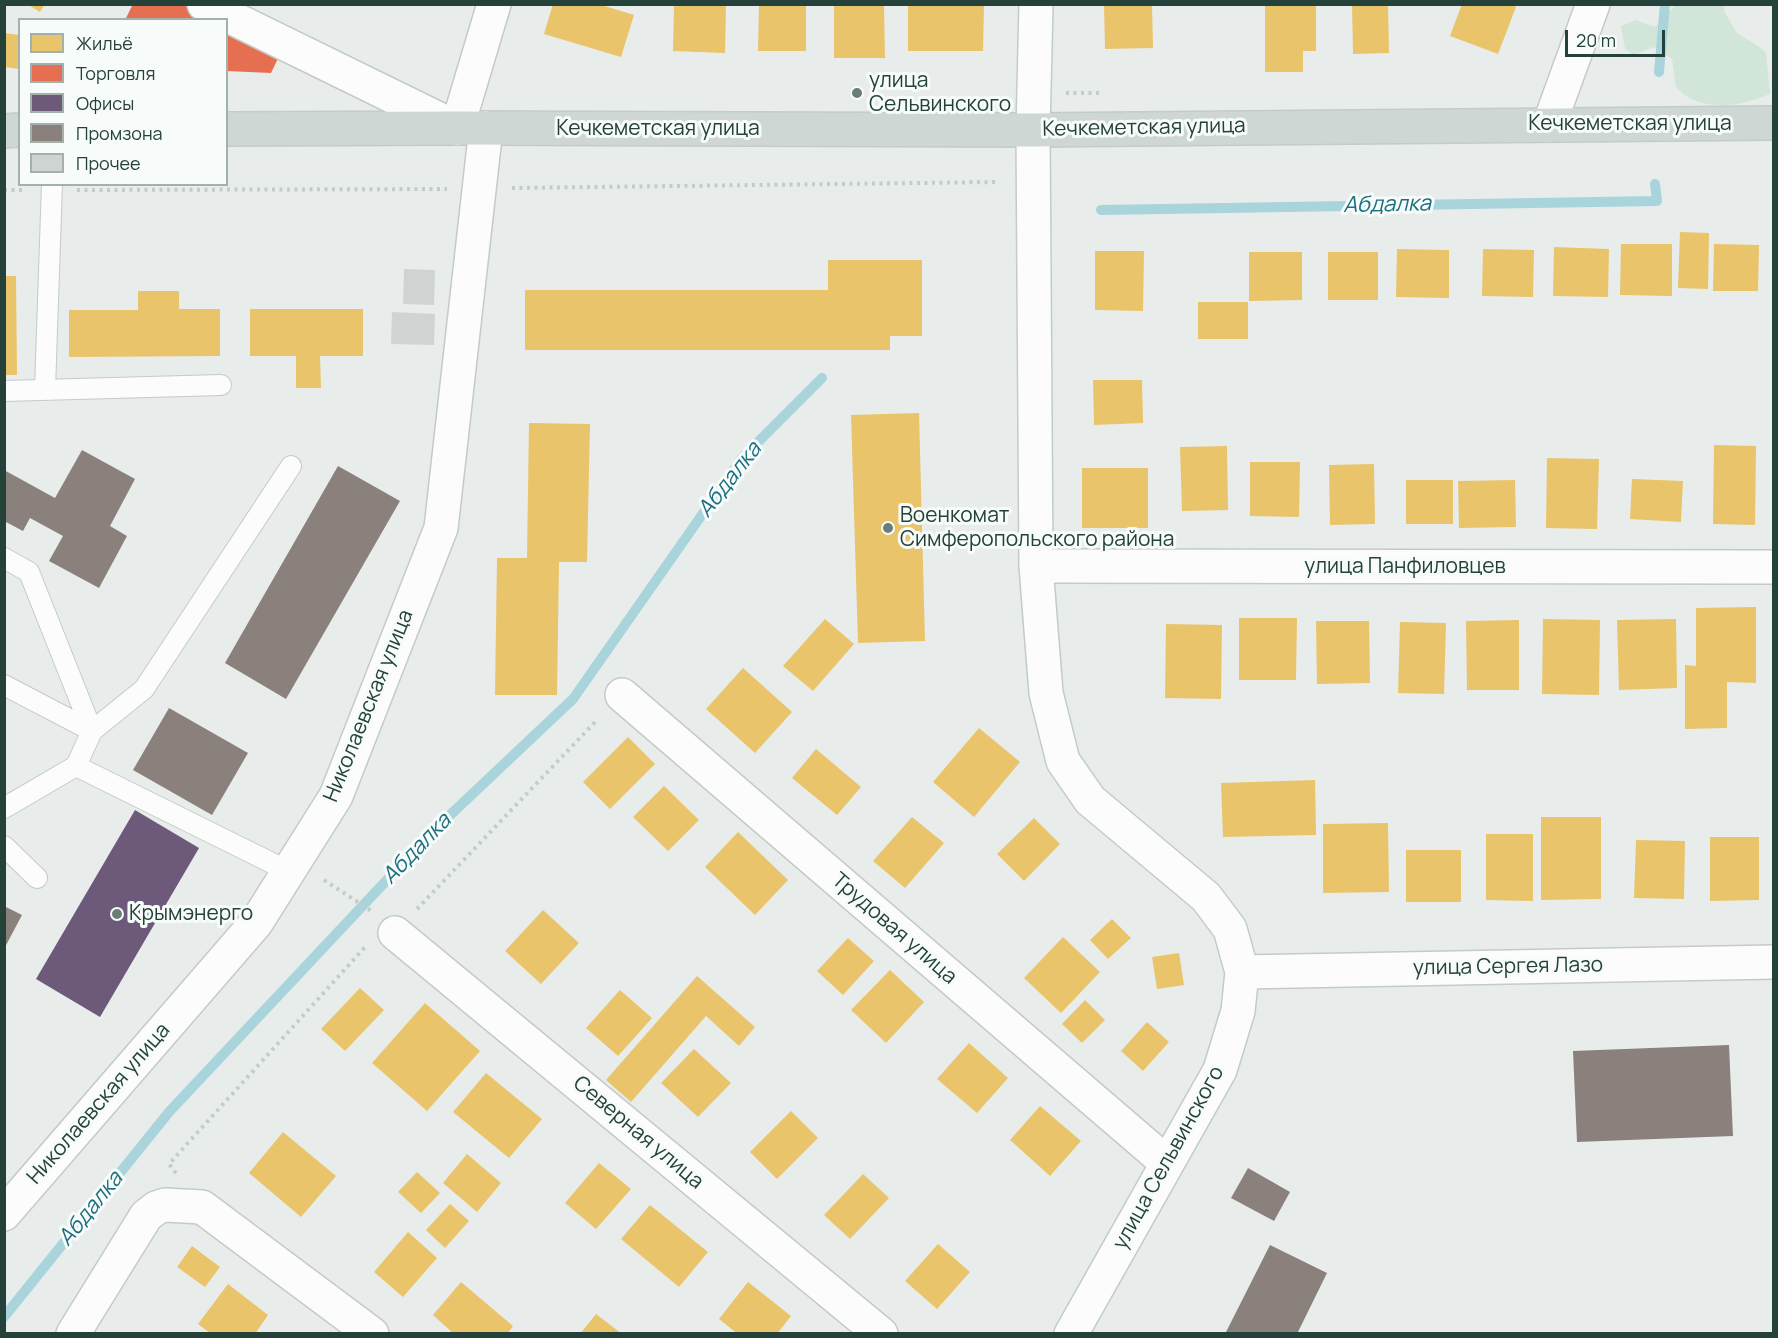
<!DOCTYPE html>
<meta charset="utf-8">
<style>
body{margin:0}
#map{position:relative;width:1778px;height:1338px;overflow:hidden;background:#e8edeb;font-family:Manrope,sans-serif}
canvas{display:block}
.frame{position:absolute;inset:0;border:6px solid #24423a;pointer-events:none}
.legend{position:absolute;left:18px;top:18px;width:210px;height:168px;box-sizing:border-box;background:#f7fbf9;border:2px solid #a3b1ad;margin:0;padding:8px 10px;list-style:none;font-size:18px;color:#24423a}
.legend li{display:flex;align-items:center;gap:12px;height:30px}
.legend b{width:30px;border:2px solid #a3b1ad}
.scale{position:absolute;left:1565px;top:30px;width:100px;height:27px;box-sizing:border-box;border:3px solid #24423a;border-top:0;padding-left:8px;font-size:18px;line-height:21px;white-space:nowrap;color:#24423a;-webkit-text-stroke:4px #f7fbf9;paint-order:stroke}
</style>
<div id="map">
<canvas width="1778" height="1338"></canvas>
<div class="frame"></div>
<ul class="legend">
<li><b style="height:16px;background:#e9c46a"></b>Жильё</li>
<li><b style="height:16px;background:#e76f51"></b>Торговля</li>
<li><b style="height:16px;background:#6d597a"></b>Офисы</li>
<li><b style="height:16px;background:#8a817c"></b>Промзона</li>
<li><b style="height:16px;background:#cfd4d2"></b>Прочее</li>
</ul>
<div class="scale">20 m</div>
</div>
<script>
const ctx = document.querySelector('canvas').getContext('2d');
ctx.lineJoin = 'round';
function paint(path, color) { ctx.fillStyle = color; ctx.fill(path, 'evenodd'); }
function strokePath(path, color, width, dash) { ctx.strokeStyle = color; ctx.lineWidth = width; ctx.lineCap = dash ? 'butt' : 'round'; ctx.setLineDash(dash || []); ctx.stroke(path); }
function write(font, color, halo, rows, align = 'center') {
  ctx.font = font + ' Manrope,sans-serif'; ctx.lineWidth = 6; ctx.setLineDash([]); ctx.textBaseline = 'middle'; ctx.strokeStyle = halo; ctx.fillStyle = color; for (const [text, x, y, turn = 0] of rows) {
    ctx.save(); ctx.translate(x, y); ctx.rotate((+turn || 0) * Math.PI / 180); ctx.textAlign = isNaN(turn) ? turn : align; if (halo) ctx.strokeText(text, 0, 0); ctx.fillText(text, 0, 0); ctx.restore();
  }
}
paint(new Path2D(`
 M 1677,4 L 1725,5 L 1724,11 L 1737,33 L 1761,48 L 1766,53 L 1770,94 C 1745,104 1718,111 1691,99 C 1686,97 1681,91 1676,88 L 1672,59 L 1654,47 L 1633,55 L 1625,49 L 1621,26 L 1636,20 L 1655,27 Z`), '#d1e6d8');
paint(new Path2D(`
 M 27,4 L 45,4 L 40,12 Z
 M 553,4 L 598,4 L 634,15 L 621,57 L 544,34 Z
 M 674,4 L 726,4 L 725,53 L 673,51 Z
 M 759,4 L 806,4 L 806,51 L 758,51 Z
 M 834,4 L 884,4 L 885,58 L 834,58 Z
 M 908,4 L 984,4 L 983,51 L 908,51 Z
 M 1104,4 L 1152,4 L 1153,48 L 1105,49 Z
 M 1265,4 L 1316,4 L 1316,51 L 1303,51 L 1303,72 L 1265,72 Z
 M 1352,4 L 1388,4 L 1389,53 L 1353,54 Z
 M 1462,4 L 1511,4 L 1516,7 L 1498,54 L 1450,36 Z
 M 4,33 L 20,35 L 20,69 L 4,67 Z
 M 1680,232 L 1709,233 L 1708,289 L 1678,288 Z
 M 1621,244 L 1672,244 L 1672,296 L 1620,295 Z
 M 1714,244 L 1759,245 L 1758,291 L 1713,291 Z
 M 1554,247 L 1609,249 L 1608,297 L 1553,296 Z
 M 1397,249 L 1449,250 L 1449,298 L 1396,297 Z
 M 1483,249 L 1534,250 L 1533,297 L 1482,296 Z
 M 1095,251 L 1144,251 L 1143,311 L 1095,310 Z
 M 1249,252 L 1302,252 L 1302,300 L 1249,301 Z
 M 1328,252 L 1378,252 L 1378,300 L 1328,300 Z
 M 828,260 L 922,260 L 922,336 L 890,336 L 890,350 L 525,350 L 525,290 L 828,290 Z
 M 4,276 L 16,276 L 17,375 L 4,375 Z
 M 138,291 L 179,291 L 179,309 L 220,309 L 220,356 L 69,357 L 69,310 L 138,310 Z
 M 1198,302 L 1248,302 L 1248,339 L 1198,339 Z
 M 250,309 L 363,309 L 363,356 L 320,356 L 321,388 L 296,388 L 296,356 L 250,356 Z
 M 1093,380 L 1142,380 L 1143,423 L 1094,425 Z
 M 919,413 L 925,641 L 858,643 L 851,415 Z
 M 529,423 L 590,424 L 587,562 L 559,562 L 557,695 L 495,695 L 497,558 L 527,558 Z
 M 1714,445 L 1756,446 L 1755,525 L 1713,524 Z
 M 1227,446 L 1228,510 L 1182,511 L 1180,447 Z
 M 1547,458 L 1599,459 L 1597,529 L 1546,528 Z
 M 1250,462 L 1300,462 L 1299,517 L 1250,516 Z
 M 1374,464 L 1375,524 L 1330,525 L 1329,465 Z
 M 1082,468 L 1148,468 L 1148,528 L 1082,528 Z
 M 1632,479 L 1683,481 L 1681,522 L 1630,519 Z
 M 1406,480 L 1453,480 L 1453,524 L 1406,524 Z
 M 1515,480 L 1516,527 L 1459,528 L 1458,481 Z
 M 1756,607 L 1756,683 L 1727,682 L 1727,728 L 1685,729 L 1685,665 L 1696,666 L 1696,608 Z
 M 1239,618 L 1297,618 L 1296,680 L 1239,680 Z
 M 825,619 L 854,644 L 813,691 L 783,666 Z
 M 1543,619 L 1600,620 L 1599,695 L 1542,694 Z
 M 1676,619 L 1677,688 L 1619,690 L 1617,620 Z
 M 1519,620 L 1519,690 L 1467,690 L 1466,621 Z
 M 1316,621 L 1369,621 L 1370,683 L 1317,684 Z
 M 1400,622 L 1446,623 L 1444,694 L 1398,693 Z
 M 1166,624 L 1222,625 L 1221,699 L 1165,698 Z
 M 743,668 L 792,712 L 755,753 L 706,709 Z
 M 979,728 L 1020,762 L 974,817 L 933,782 Z
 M 628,737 L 655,764 L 610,809 L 583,782 Z
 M 816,749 L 861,787 L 837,815 L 792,778 Z
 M 1315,780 L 1316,835 L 1223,837 L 1221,783 Z
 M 664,786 L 699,820 L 668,851 L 633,817 Z
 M 912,817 L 944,843 L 905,888 L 873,861 Z
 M 1541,817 L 1601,817 L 1601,899 L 1541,900 Z
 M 1034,818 L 1060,844 L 1024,881 L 997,854 Z
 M 1388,823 L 1389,892 L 1323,893 L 1323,824 Z
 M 738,832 L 788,880 L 755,915 L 705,867 Z
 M 1486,834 L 1533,834 L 1533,901 L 1486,900 Z
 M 1710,837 L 1759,837 L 1759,900 L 1710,901 Z
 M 1636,840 L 1685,841 L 1684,899 L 1634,898 Z
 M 1406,850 L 1461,850 L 1461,902 L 1406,902 Z
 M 543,910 L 579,943 L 541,984 L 505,951 Z
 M 1112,919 L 1131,938 L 1108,959 L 1090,940 Z
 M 1063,937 L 1100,972 L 1061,1013 L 1024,978 Z
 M 848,938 L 874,961 L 843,995 L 817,971 Z
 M 1179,953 L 1184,985 L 1157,989 L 1152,957 Z
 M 890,970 L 924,1002 L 886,1043 L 851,1010 Z
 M 697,976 L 755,1027 L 739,1046 L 706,1016 L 631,1102 L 606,1080 Z
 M 360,988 L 384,1010 L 345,1051 L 321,1029 Z
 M 620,990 L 652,1018 L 618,1056 L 586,1028 Z
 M 1085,1000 L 1105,1020 L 1082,1043 L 1062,1024 Z
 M 425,1003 L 480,1051 L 427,1111 L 372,1063 Z
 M 1147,1022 L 1169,1042 L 1143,1071 L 1121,1051 Z
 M 969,1043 L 1008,1078 L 977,1113 L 937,1079 Z
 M 694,1049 L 731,1083 L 698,1117 L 661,1083 Z
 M 486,1073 L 542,1119 L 509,1158 L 453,1112 Z
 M 1040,1106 L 1081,1141 L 1050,1176 L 1010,1140 Z
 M 791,1111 L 818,1138 L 777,1179 L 750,1152 Z
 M 283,1132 L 336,1176 L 301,1217 L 249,1173 Z
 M 467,1154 L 501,1183 L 477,1212 L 443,1183 Z
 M 599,1163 L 631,1189 L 596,1229 L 565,1203 Z
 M 417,1172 L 440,1193 L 421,1213 L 398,1192 Z
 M 863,1174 L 889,1198 L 850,1239 L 824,1215 Z
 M 450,1204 L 469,1221 L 445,1248 L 426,1230 Z
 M 650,1205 L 708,1252 L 679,1287 L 621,1239 Z
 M 408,1232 L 437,1258 L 403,1297 L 374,1272 Z
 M 938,1244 L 970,1272 L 937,1309 L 905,1281 Z
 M 192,1246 L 220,1267 L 205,1287 L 177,1267 Z
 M 461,1282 L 513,1326 L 507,1334 L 454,1334 L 433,1315 Z
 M 748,1282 L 791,1316 L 777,1334 L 738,1334 L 719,1319 Z
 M 228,1284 L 268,1315 L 255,1334 L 211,1334 L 198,1324 Z
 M 596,1314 L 622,1334 L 580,1334 Z`), '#e9c46a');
paint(new Path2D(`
 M 133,4 L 194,4 L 284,46 L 271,73 L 226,71 L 226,20 L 125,20 Z`), '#e76f51');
paint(new Path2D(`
 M 135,810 L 199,848 L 100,1017 L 36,979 Z`), '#6d597a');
paint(new Path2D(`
 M 82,450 L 135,479 L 110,526 L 127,536 L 99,588 L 49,561 L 63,536 L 30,518 L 23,531 L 4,521 L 4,470 L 55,498 Z
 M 338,466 L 400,501 L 286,699 L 225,663 Z
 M 169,708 L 248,753 L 212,815 L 133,770 Z
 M 4,906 L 22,915 L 4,949 Z
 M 1729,1045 L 1733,1136 L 1577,1142 L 1573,1051 Z
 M 1248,1168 L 1290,1192 L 1274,1221 L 1231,1198 Z
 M 1270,1245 L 1327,1273 L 1297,1334 L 1225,1334 Z`), '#8a817c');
strokePath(new Path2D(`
 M 1659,72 L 1665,4
 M 1101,210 L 1657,201 L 1655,184
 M 4,1317 L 169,1112 L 431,833 L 573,699 L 741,459 L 822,378`), '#a9d4db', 10);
paint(new Path2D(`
 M 404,269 L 435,270 L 434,305 L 403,304 Z
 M 392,312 L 435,314 L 434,345 L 391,344 Z`), '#cfd4d2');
const lane = new Path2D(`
 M 45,389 L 52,184
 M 4,391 L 221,385
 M 4,558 L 29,572 L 92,731 L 76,766
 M 4,685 L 92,731 L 144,689 L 291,466
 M 4,808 L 76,766 L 288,871
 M 4,846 L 37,878`);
const street = new Path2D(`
 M 204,4 L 457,128 L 494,4
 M 1549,125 L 1593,4
 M 1036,566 L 1774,567
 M 622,695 L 1167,1163
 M 395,933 L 881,1334
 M 1242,972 L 1774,962
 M 4,1214 L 256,923 L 336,796 L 441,528 L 486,128
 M 73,1334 L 146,1216 L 156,1208 L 165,1205 L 202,1207 L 372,1334`);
const secondary = new Path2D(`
 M 1036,4 L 1033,130 L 1036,566 L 1046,693 L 1063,761 L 1090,800 L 1206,897 L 1230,929 L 1242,972 L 1238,1011 L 1220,1070 L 1071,1334`);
const primary = new Path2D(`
 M 226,129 L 457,128 L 1033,130 L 1774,123
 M 4,131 L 20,130`);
strokePath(lane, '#c5cac8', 22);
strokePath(street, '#c5cac8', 36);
strokePath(secondary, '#c3cbc8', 36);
strokePath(primary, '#c3ccc9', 36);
strokePath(new Path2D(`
 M 1066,93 L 1101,93
 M 512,188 L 999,182
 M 4,190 L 24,190
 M 77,190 L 447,189
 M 324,880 L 373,912
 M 417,909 L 598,719
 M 176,1173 L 169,1164 L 366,946`), '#c3ccca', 4, [3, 4.5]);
strokePath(lane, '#fcfcfc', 20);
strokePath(street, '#fcfcfc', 33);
strokePath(secondary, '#fcfcfc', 33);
strokePath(primary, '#cfd7d5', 33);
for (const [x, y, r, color] of [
 [857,93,6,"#697e78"],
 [888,528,6,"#697e78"],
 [117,914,6,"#697e78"]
]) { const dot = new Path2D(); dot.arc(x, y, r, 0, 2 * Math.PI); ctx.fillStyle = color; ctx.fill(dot); strokePath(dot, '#f7fbf9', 2); }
write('21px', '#24423a', '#f7fbf9', [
 ["улица",869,81],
 ["Сельвинского",869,105],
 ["Военкомат",900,516],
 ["Симферопольского района",900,540],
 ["Крымэнерго",129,914]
], 'left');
write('21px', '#24423a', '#f7fbf9', [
 ["Кечкеметская улица",1630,124],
 ["Кечкеметская улица",1144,128,-1],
 ["Кечкеметская улица",658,129],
 ["улица Панфиловцев",1405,567],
 ["Николаевская улица",369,706,-68],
 ["Трудовая улица",894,929,41],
 ["улица Сергея Лазо",1508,967,-1],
 ["Николаевская улица",99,1104,-49],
 ["Северная улица",638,1133,40],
 ["улица Сельвинского",1169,1158,-61]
]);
write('italic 22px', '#1c6f80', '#f7fbf9', [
 ["Абдалка",1387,205,-1],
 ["Абдалка",730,480,-52],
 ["Абдалка",417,849,-46],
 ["Абдалка",91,1209,-51]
]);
</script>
